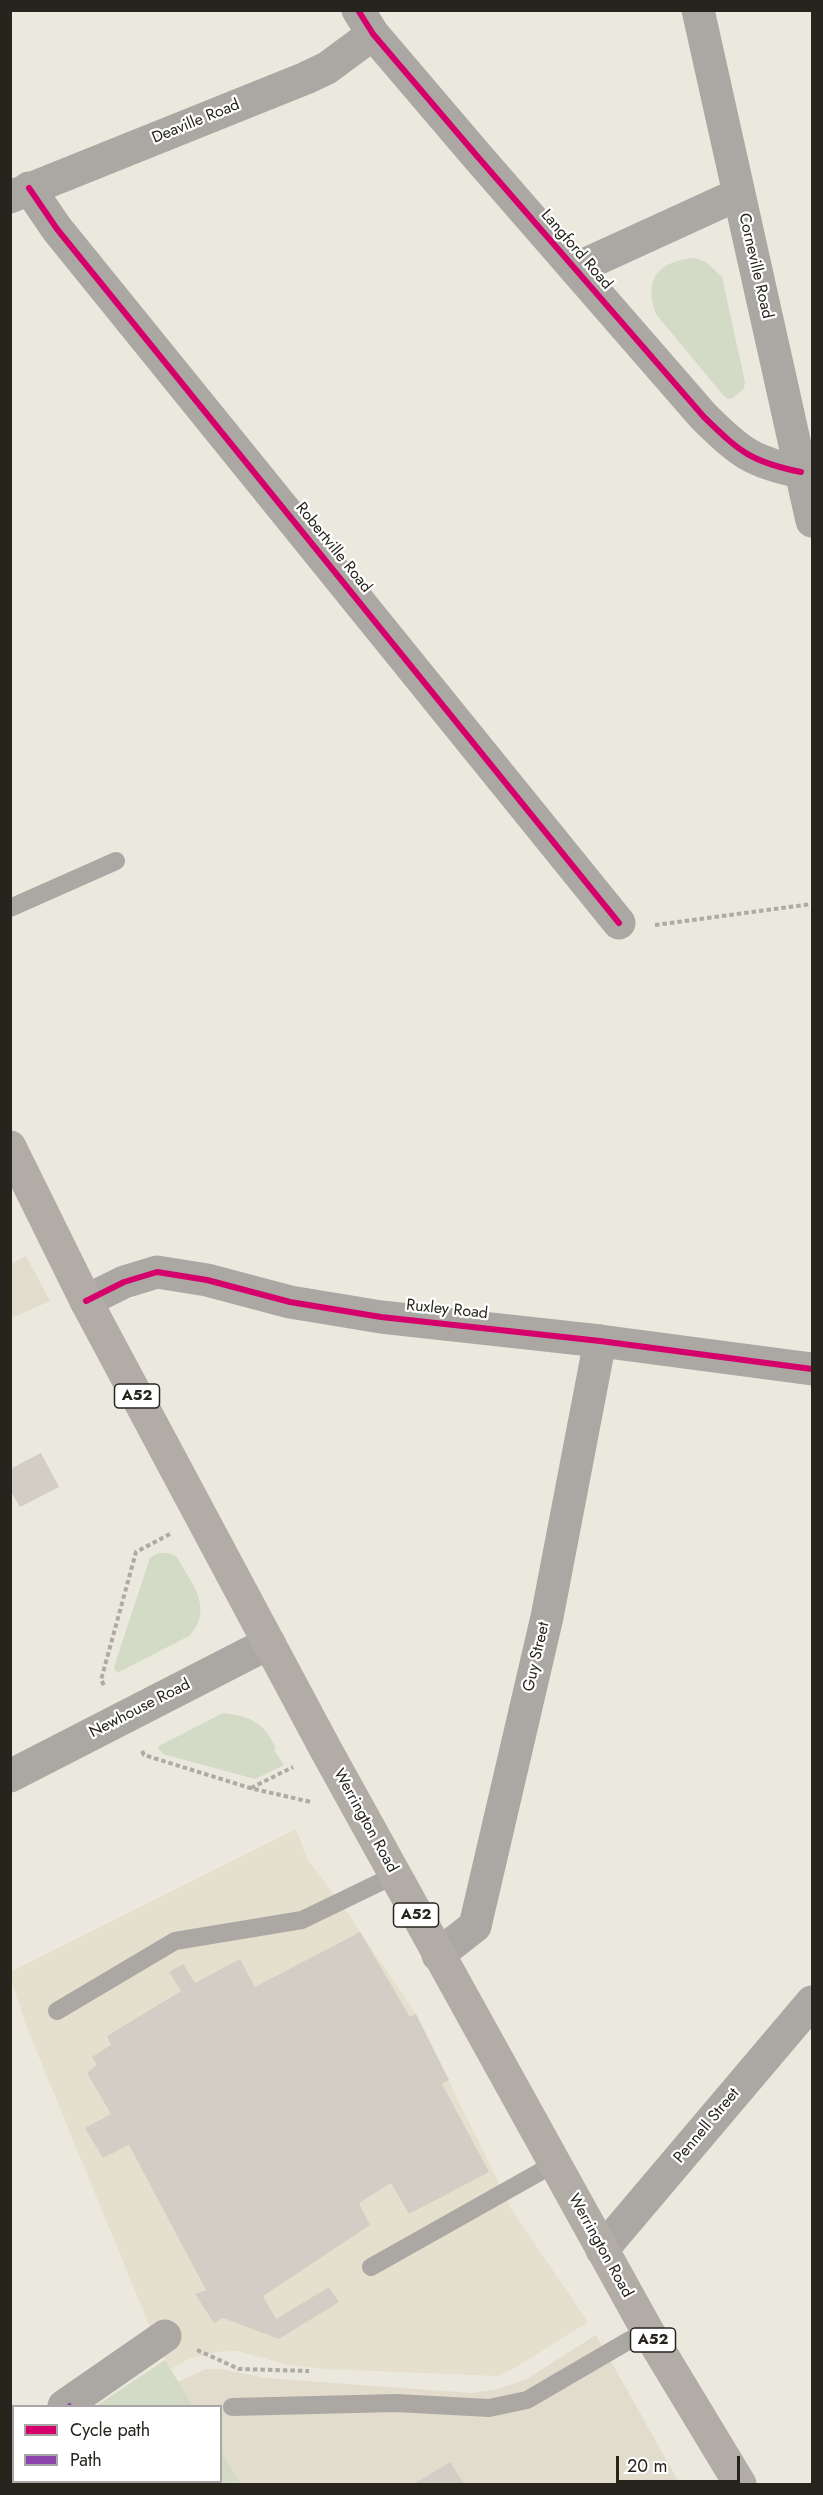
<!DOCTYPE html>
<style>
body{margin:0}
#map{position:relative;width:823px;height:2495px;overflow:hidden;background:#ebe8de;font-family:Jost,sans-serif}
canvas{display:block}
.frame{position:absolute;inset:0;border:12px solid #26241d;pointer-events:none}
.legend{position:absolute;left:12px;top:2405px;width:210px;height:78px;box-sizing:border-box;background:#fff;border:2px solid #a8a7a5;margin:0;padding:8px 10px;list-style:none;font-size:18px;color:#26241d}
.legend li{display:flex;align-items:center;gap:12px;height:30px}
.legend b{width:30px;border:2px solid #a8a7a5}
.scale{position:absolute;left:616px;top:2456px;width:124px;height:27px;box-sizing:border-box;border:3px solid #26241d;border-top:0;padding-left:8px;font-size:18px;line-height:21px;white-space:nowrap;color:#26241d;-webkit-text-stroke:4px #fff;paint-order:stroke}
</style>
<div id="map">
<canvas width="823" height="2495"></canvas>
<div class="frame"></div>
<ul class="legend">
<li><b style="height:8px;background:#d6006c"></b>Cycle path</li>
<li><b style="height:8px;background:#8e44ad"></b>Path</li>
</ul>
<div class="scale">20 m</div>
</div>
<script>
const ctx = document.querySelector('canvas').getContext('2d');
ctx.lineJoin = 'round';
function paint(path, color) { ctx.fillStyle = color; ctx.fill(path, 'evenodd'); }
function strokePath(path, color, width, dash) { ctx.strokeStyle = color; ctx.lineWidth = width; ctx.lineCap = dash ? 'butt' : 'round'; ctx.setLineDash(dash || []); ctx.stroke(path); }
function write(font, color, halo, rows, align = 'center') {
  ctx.font = font + ' Jost,sans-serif'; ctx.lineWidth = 4.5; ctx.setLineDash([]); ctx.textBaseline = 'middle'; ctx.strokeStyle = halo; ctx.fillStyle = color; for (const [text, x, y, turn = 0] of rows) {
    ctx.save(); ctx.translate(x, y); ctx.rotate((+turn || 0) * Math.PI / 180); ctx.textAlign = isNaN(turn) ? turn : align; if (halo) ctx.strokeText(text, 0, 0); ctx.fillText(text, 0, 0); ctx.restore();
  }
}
paint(new Path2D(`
 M 26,1256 L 50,1301 L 11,1318 L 11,1264 Z
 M 596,2335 L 680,2484 L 241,2484 L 221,2451 L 220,2406 L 193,2406 L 178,2382 L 206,2369 L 221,2369 L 265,2378 L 471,2393 L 495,2390 L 525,2380 Z`), '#e2dccd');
paint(new Path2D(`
 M 296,1829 L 307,1858 L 340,1902 L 416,2014 L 512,2210 L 588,2322 L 513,2369 L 497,2376 L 326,2369 L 288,2365 L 238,2351 L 216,2352 L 191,2358 L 170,2369 L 152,2332 L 27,2028 L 11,1980 L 10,1972 Z`), '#e5e0cd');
paint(new Path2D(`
 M 695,258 L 706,262 L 722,277 L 745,382 L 744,388 L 733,398 L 728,399 L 723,395 L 656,314 C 643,278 659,261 695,258 Z
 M 158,1553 L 168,1553 L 176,1556 C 191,1583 215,1608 189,1636 L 119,1672 L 115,1671 L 114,1667 L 150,1558 Z
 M 223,1713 C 252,1717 262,1721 276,1748 L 274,1750 L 284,1765 L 255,1779 L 251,1778 L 163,1754 L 157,1747 Z
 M 165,2360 L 193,2406 L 96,2406 Z
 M 221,2451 L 241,2484 L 11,2484 L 11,2464 L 13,2462 L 14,2482 L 220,2482 Z`), '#d3dac6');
paint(new Path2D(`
 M 41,1453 L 59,1487 L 20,1507 L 10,1490 L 10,1469 Z
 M 360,1932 L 410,2017 L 416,2014 L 449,2080 L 442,2084 L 489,2172 L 409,2214 L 391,2183 L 359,2203 L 370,2225 L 263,2296 L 276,2319 L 329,2287 L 339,2302 L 279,2339 L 223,2318 L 214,2323 L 195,2294 L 206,2290 L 129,2145 L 103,2158 L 85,2128 L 111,2114 L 87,2073 L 97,2065 L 92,2057 L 111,2045 L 107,2036 L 181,1991 L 169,1972 L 183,1964 L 195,1983 L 240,1959 L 255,1987 Z
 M 450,2462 L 464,2484 L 414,2484 Z`), '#d3cec5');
strokePath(new Path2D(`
 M 655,925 L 812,904
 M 104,1685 L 101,1680 L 136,1552 L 170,1534
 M 142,1751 L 144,1755 L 250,1788 L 311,1802
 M 251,1788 L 293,1767
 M 197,2350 L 239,2369 L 309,2371`), '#aeaba6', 4, [4.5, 3]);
strokePath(new Path2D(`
 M 10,908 L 116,861
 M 57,2011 L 175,1941 L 302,1920 L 395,1875
 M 371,2267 L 554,2164
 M 232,2407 L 396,2403 L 489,2408 L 527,2400 L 647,2330`), '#aba8a4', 18);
strokePath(new Path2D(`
 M 358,10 L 373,34 L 477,156 L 704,417 C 740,452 751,462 801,472
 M 698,10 L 812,521
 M 29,188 L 57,229 L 619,923
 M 10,197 L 306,78 L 327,68 L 373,34
 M 575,269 L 739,194
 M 10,1776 L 269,1643
 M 438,1955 L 475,1926 L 547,1617 L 600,1341
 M 602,2250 L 812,2002
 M 64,2406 L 165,2336
 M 10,2444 L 14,2442`), '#aba8a4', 33);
strokePath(new Path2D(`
 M 86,1301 L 124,1282 L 157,1272 L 207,1280 L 290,1302 L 381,1317 L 600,1341 L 812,1369`), '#aba8a4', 33);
strokePath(new Path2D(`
 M 10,1147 L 86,1301 L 326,1750 L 647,2330 L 740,2484`), '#b1aca6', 33);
strokePath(new Path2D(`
 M 68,2404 L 70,2406
 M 92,2484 L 94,2482`), '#8e44ad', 4.5, [9, 4.5]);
strokePath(new Path2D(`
 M 358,10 L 373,34 L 477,156 L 704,417 C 740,452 751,462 801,472
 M 29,188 L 57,229 L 619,923
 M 86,1301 L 124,1282 L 157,1272 L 207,1280 L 290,1302 L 381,1317 L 600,1341 L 812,1369`), '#d6006c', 6);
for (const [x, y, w] of [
 [137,1396,45],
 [416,1915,45],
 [653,2340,45]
]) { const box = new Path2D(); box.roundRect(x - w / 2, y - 12, w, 24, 4.5); ctx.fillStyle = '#fff'; ctx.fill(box); strokePath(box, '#26241d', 1.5); }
write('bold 15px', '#26241d', null, [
 ["A52",137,1396],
 ["A52",416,1915],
 ["A52",653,2340]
]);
write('16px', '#26241d', '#fff', [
 ["Deaville Road",196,122,-22],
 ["Langford Road",576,250,49],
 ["Corneville Road",755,266,77],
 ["Robertville Road",333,548,51],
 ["Ruxley Road",447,1310,6],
 ["Guy Street",537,1657,-77],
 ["Newhouse Road",140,1709,-27],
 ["Werrington Road",365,1821,61],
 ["Pennell Street",707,2126,-50],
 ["Werrington Road",600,2246,61]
]);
</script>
